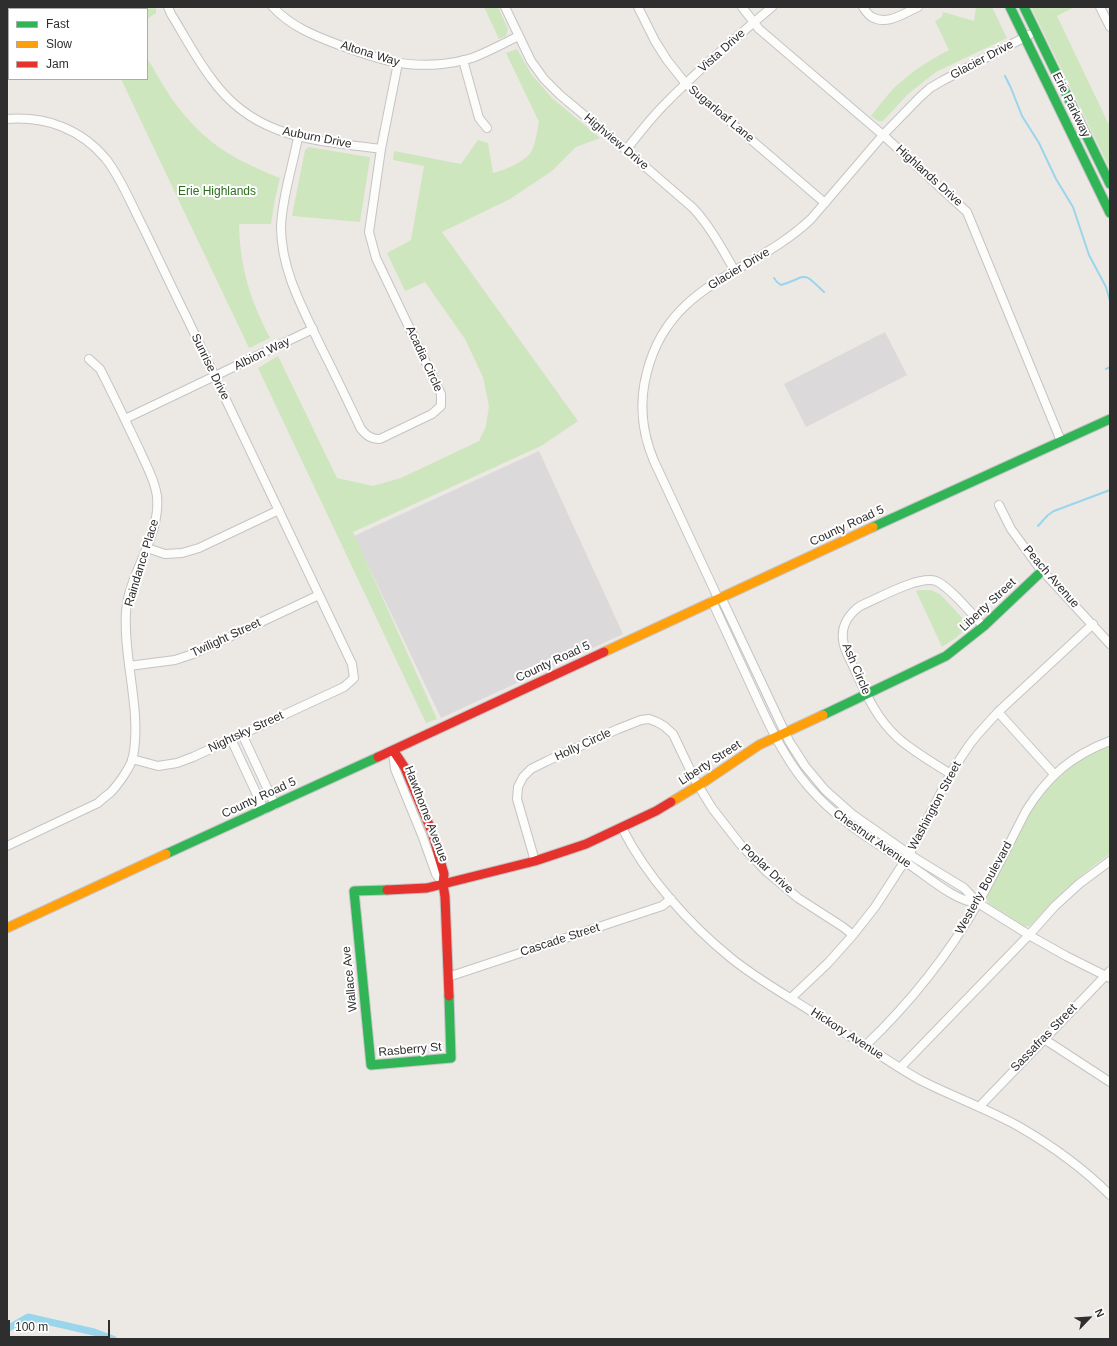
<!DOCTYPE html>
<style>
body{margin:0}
#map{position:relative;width:1117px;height:1346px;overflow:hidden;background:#ece8e4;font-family:Arial,sans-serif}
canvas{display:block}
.frame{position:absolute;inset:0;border:8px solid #2e2e2e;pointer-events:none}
.legend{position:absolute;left:8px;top:8px;width:140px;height:72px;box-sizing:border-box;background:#fff;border:1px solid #ababab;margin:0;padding:5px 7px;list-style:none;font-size:12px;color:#2e2e2e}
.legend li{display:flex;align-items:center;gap:8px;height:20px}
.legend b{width:20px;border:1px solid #ababab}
.north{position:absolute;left:1069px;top:1298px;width:40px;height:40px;-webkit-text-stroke:3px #fff;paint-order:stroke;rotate:65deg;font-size:11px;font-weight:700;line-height:16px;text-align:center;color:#2e2e2e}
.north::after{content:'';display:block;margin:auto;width:14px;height:18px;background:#2e2e2e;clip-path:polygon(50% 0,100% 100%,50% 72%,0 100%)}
.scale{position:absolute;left:8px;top:1320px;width:102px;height:18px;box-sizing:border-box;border:2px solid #2e2e2e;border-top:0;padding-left:5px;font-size:12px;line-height:14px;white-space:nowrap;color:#2e2e2e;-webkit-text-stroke:3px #fff;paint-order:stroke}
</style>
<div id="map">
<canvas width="1117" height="1346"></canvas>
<div class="frame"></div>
<ul class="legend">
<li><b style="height:5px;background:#30b455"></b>Fast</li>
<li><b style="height:5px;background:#ff9f0a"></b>Slow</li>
<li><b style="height:5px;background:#e5322d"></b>Jam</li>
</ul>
<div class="north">N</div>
<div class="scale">100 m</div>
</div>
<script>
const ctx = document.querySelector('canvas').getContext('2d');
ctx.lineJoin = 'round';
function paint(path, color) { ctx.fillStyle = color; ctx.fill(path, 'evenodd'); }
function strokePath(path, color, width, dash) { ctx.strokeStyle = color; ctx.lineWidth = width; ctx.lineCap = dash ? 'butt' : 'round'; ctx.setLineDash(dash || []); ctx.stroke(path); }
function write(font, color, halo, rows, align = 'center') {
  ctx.font = font + ' Arial,sans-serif'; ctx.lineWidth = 4; ctx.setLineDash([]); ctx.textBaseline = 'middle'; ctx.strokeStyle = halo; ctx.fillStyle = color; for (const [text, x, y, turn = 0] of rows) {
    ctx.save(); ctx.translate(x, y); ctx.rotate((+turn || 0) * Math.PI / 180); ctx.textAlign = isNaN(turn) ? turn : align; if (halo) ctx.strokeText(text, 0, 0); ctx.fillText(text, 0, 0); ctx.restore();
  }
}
paint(new Path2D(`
 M 885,332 L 907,375 L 806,427 L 784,384 Z
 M 539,451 L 623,634 L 441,718 L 354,536 Z`), '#dcd9db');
paint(new Path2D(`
 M 95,7 L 156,7 L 156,13 L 147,19 L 147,9 L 95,9 Z
 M 484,7 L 498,7 L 508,29 L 506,36 L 499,39 Z
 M 976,7 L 992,7 L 1007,38 L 936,72 L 908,94 L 883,121 L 878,121 L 871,116 C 879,106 886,96 895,87 C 911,72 929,60 949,50 L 935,21 L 942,17 L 943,12 L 974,21 Z
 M 1031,7 L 1052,7 L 1053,9 L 1056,7 L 1075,7 L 1057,16 L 1110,127 L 1110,169 Z
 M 517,49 L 532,75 L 552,98 L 600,138 L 576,147 L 552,171 L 510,199 L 442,232 L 578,421 L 541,446 L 353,532 L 437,719 L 426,723 L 258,368 L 278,356 L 337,478 L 373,486 L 401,478 L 479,441 L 486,426 L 489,406 L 483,377 L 465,339 L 425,282 L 405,291 L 387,253 L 411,240 L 424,166 L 393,160 L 394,151 L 461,164 L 478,140 L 488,143 L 493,173 C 503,171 526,161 531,152 C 536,143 537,131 539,122 L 506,53 Z
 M 147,58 C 157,74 166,92 178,107 C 208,146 236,160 280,178 L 275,199 L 271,224 L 239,224 C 240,268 250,299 270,338 L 249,348 L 121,79 L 147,79 Z
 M 309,147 L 369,157 L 370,158 L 360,222 L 292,216 L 305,150 Z
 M 920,590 L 931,590 L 940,594 L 968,624 L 968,626 L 957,637 L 942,647 L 916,591 Z
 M 1110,746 L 1110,854 C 1080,874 1054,900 1030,926 L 1024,926 L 988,903 L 986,897 C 995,878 1005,859 1015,840 C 1022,828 1028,814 1036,802 C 1052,776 1080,755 1110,746 Z`), '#cee6be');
strokePath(new Path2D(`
 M 1005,76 L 1011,88 L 1022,116 L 1039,143 L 1056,179 L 1073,207 L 1089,255 L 1106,287 L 1110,301
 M 774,278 L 777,282 L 781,285 C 808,277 801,269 824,292
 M 1106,369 L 1110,367
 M 1038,526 L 1048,515 L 1054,511 L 1110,490`), '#99d6ec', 2);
strokePath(new Path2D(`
 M 7,1329 L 28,1317 L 94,1332 L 113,1339`), '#99d6ec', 7);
const street = new Path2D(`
 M 168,7 L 171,14 C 184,35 196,58 211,78 C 254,139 314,140 381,149
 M 273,7 C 290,26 315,36 339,45 C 375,58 402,68 442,64 C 452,63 462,61 472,58 C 488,52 504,43 519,36
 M 505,7 L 531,61 L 544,79 L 560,95 L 626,150 L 693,208 C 710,226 722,249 735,271
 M 638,7 L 655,41 L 667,60 L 686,84 L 825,203
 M 742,7 L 759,29 L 883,135 L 967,212 L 1061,441
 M 863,7 C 865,10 868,15 872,17 C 887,26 904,13 918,7
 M 1100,7 L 1110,27
 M 463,60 L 479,118 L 487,128
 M 7,119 C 46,116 81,129 106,159 C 120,177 129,199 139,219 C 155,251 170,284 186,316 C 242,432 297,548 352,664 L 354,678 L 344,687 L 193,757 L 177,763 L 158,766 L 132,759
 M 298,137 C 293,166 282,196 281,227 C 281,270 303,309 321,347 C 335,374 348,402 361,429 C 367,436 371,439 380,439 L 432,414 L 441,406 L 441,394 L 376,258 L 369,232 L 381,149 L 398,63
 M 626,150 C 638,135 650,119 664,105 C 698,70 735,38 772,7
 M 125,419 L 313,329
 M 999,505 L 1011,529 L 1038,566 L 1110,644
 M 147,548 L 165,554 L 182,553 L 199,548 L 279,510
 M 721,597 L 789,741 L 805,766 L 825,790 L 852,814 L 915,858 L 964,888 L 978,903 L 1034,938 L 1066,956 L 1110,978
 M 718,598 L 654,461 C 642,433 639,402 647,372 C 670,281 752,275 811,219 L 883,135 L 919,98 L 930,88 L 942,81 L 1029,35
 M 712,601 C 726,631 740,661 754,692 C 771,729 788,767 818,797 C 845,825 878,844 910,865 C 928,877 956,902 978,903
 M 129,666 L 175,660 L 193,654 L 319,595
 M 998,712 L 1054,774
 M 242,734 L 275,805
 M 231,739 L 264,810
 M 393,753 L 395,769 L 422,835 L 436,874 L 443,884
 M 951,774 C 933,763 914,752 898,738 C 876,718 866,694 854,668 C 850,659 844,650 843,640 C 841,626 849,614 860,606 C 877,599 919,575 936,581 C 950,587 972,614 983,626
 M 622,828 C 647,877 688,923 731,958 C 758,980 788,996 817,1015 C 833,1026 850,1036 867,1047 C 885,1058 903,1071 922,1081 C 954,1097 987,1109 1018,1126 C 1051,1145 1083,1168 1110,1195
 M 7,846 L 98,803 C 102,799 106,796 110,793 C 117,786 131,767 133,757 C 142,710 123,660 126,612 C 129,572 161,537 157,496 C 155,480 146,465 140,451 C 127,424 114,396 100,369 L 89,359
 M 535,861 L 517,799 L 518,787 L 523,777 L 531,769 L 547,761 L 618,729 L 641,720 L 649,719 L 657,722 L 664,726 L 673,734 L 695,780 L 712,808 L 740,844 L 767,872 L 798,898 L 843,927 L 853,935
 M 448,977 L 662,906 L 671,899
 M 791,998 L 828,963 L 853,935 L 875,907 L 910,853 L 952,771 L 970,744 L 978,734 L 998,712 L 1093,624
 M 1044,1039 L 1110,1082
 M 865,1046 C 909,1004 948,955 978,903 C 995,873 1010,842 1026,811 C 1047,777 1072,755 1110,741
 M 900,1068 L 1029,935 L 1055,906 L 1079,884 L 1110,861
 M 979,1107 L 1110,971`);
const fast = new Path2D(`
 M 1010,7 L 1110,213
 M 1024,7 L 1110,184
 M 873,527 L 1110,419
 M 823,715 L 946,656 L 984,626 L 1042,571
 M 166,854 L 378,757
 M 387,890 L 354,891 L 371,1065 L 451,1058 L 449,996`);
const slow = new Path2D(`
 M 604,652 L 873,527
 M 671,802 L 704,782 L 759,745 L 823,715
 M 7,928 L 166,854`);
const jam = new Path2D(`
 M 393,750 L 405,768 L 432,832 L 444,874 L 443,884 L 445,897 L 449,996
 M 378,757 L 604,652
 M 387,890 L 427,888 L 535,861 L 586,844 L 656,811 L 671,802`);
strokePath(street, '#c5c4c5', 10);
strokePath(fast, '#c5c4c5', 11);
strokePath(slow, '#c5c4c5', 11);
strokePath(jam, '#c5c4c5', 11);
strokePath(street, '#fcfcfb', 8);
strokePath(fast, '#30b455', 9);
strokePath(slow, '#ff9f0a', 9);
strokePath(jam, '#e5322d', 9);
write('12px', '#2e2e2e', '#fff', [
 ["Vista Drive",722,51,-42],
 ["Altona Way",370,54,17],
 ["Glacier Drive",982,60,-28],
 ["Erie Parkway",1071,105,64],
 ["Sugarloaf Lane",721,114,40],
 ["Auburn Drive",317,138,11],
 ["Highview Drive",616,142,40],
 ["Highlands Drive",929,176,42],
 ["Glacier Drive",739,269,-31],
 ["Albion Way",262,354,-26],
 ["Acadia Circle",424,359,65],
 ["Sunrise Drive",210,367,64],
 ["County Road 5",847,526,-25],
 ["Raindance Place",142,563,-73],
 ["Peach Avenue",1051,577,49],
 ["Liberty Street",988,605,-43],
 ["Twilight Street",226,638,-25],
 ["County Road 5",553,662,-25],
 ["Ash Circle",856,669,67],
 ["Nightsky Street",246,732,-25],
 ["Holly Circle",583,745,-25],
 ["Liberty Street",710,763,-33],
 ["County Road 5",259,798,-25],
 ["Washington Street",935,806,-62],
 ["Hawthorne Avenue",426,814,69],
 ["Chestnut Avenue",872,839,35],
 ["Poplar Drive",767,869,43],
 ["Westerly Boulevard",984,888,-61],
 ["Cascade Street",560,940,-18],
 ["Wallace Ave",350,979,-96],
 ["Hickory Avenue",847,1034,33],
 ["Sassafras Street",1044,1038,-46],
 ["Rasberry St",410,1050,-5]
]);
write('12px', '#2c6e1b', '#fff', [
 ["Erie Highlands",217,192]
]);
</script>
